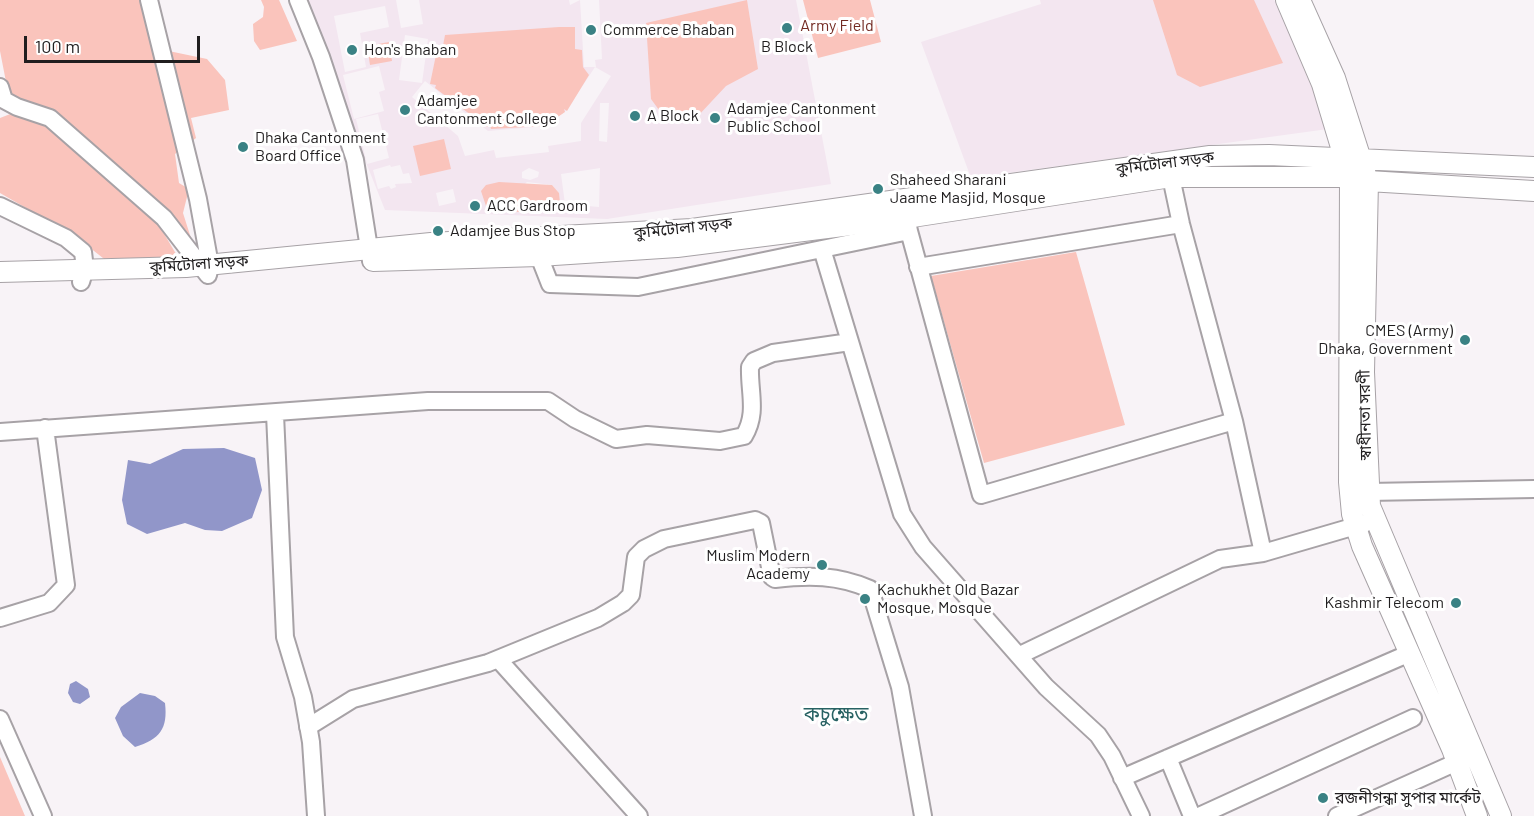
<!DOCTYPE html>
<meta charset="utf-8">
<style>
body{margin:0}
#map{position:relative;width:1534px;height:816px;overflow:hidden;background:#f8f3f7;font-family:Barlow,sans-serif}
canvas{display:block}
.scale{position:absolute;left:24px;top:36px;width:176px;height:27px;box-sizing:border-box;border:3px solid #201e1f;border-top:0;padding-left:8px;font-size:18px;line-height:21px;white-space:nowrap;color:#201e1f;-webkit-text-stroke:4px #fff;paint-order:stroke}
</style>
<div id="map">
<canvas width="1534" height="816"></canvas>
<div class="scale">100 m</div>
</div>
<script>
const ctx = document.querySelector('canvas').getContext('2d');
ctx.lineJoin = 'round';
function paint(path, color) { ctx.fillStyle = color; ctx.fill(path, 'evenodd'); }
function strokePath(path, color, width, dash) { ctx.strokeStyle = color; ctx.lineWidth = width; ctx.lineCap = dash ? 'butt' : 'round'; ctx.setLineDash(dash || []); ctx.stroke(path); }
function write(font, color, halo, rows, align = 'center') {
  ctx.font = font + ' Barlow,"Noto Sans Bengali",sans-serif'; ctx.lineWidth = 6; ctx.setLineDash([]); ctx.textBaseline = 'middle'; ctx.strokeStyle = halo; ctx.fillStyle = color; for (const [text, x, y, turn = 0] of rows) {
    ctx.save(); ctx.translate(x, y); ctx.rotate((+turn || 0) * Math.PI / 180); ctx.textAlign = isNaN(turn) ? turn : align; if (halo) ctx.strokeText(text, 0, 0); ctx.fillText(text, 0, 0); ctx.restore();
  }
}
paint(new Path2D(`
 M 301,0 L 396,0 L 401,28 L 423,24 L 419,0 L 569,0 L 570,5 L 580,0 L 584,67 L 596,67 L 595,60 L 602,59 L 599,0 L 796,0 L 831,184 L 607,219 L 385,210 ZM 385,6 L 389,27 L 360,33 L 366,67 L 345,72 L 334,16 ZM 405,35 L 428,39 L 422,83 L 399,80 ZM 445,39 L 560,50 L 488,125 ZM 379,66 L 385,90 L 379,92 L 384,111 L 354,119 L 343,75 ZM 595,67 L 611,76 L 581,123 L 581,141 L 548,146 L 549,152 L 496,158 L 494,150 L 465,156 L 458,136 L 412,97 L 425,81 L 488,131 L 545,126 L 566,111 ZM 600,103 L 609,103 L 607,142 L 599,141 ZM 378,114 L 389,158 L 367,164 L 356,119 ZM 390,165 L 391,167 L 400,165 L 403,174 L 409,173 L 412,183 L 395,184 L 396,187 L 391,189 L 389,186 L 378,189 L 373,170 ZM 529,168 L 539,172 L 538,177 L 530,180 L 522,178 L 522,172 ZM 600,168 L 599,207 L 565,204 L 561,174 ZM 527,182 L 552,185 L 559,193 L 529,212 L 498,209 ZM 453,189 L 456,202 L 439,206 L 436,193 Z
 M 1040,0 L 1274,0 L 1305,60 L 1328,129 L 971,178 L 921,42 L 1041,4 Z`), '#f3e6f0');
paint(new Path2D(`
 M 0,0 L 155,0 L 164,50 L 207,59 L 225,80 L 229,110 L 191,118 L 196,138 L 175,154 L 179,183 L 189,189 L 183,213 L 195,251 L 150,210 L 182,264 L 108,262 L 75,236 L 0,193 L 0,118 L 18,111 L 17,99 L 8,92 L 0,51 Z
 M 261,0 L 279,0 L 297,41 L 260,50 L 254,41 L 253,24 L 263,17 L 264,7 Z
 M 747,0 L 758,69 L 726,86 L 697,117 L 667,121 L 651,99 L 646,23 Z
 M 803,0 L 870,0 L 881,42 L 818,58 Z
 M 1153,0 L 1254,0 L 1283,63 L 1200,87 L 1177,75 Z
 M 559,27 L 575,27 L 575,49 L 582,50 L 583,67 L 589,75 L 567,111 L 564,109 L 565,112 L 546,125 L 543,122 L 543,126 L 491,129 L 490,125 L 487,127 L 435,88 L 436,85 L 430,84 L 437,50 L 442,51 L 445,35 Z
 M 389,42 L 392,61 L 370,65 L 367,46 Z
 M 444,139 L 451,169 L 420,176 L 413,146 Z
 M 499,182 L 552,185 L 559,193 L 560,203 C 542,218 508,212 486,206 L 481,191 L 486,185 Z
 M 1076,252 L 1125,425 L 984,463 L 931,276 Z
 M 0,757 L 25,816 L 0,816 Z`), '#fac4bc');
paint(new Path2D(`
 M 224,448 L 255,458 L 262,490 L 252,518 L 222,531 L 205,530 L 185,523 L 147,534 L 127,524 L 122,500 L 128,460 L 150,464 L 183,449 Z
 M 76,681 L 88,689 L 90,697 L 80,704 L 73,702 L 68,693 L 70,684 Z
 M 140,693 L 155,696 L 165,703 C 168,729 160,739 135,747 L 123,736 L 115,718 L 121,707 Z`), '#9196c9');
const minor = new Path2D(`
 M 149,0 L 198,199 L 210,265 L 208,275
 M 298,0 L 321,57 L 355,160 L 371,261
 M 0,87 L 4,100 L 17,107 L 50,118 L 164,218 L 208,275
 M 1171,177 L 1181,224 L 1234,421 L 1263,553 L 1366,523
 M 0,206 L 66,238 L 83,252 L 85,269 L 81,282
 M 909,231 L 981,495 L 1234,421
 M 822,249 L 902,514 L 923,547 L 1046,687 L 1098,735 L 1112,756 L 1141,816
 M 539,256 L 550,284 L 638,287 L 909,231 L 907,221
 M 918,267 L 1181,224
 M 275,414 L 285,637 L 303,697 L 311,742 L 316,816
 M 0,432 L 428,401 L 548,401 L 575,419 L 616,439 L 647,435 L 720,441 L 744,436 C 758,413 749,392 750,367 L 754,361 L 773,353 L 850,342
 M 1368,492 L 1534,489
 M 0,618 L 49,603 L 66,585 L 45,428
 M 1020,655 L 1220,559 L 1263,553
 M 498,659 L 639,816
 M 0,719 L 43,816
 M 308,727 L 353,699 L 488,663 L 598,618 L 623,603 L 631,595 L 636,557 L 644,549 L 664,539 L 755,520 L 761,523 L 772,577 L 775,579 C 809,575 838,575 870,589 L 900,687 L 923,816
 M 1168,758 L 1192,816
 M 1122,778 L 1410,653
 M 1199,816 L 1413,718
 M 1337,816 L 1457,762`);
const major = new Path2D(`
 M 1286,0 L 1322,84 L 1350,177 L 1349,482 L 1352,514 L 1362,546 L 1452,749 L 1477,816
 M 1300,0 L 1335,78 L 1368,181 L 1364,372 L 1370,506 L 1501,816
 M 373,261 L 539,256 L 677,247 L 906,218 L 1171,177 L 1350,177 L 1368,181 L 1534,191
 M 0,272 L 186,267 L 431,243 L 692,229 L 1210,156 L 1269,155 L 1534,167`);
strokePath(minor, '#a7a2a6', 20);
strokePath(major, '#a7a2a6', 22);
strokePath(minor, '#fff', 16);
strokePath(major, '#fff', 20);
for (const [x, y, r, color] of [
 [787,28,6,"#3a8284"],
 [591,30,6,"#3a8284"],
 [352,50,6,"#3a8284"],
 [405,110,6,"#3a8284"],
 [635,116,6,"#3a8284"],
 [715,118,6,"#3a8284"],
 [243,147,6,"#3a8284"],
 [878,189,6,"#3a8284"],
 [475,206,6,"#3a8284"],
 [438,231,6,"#3a8284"],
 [1465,340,6,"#3a8284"],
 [822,565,6,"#3a8284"],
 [865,599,6,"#3a8284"],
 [1456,603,6,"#3a8284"],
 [1323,798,6,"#3a8284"]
]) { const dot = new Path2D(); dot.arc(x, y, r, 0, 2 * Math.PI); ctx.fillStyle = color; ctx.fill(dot); strokePath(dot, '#fff', 2); }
write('16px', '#732a22', '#fff', [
 ["Army Field",837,26]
]);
write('16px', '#201e1f', '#fff', [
 ["Commerce Bhaban",603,30],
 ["B Block",787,47,"center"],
 ["Hon's Bhaban",364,50],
 ["Adamjee",417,101],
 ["Cantonment College",417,119],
 ["Adamjee Cantonment",727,109],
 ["Public School",727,127],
 ["A Block",647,116],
 ["Dhaka Cantonment",255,138],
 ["Board Office",255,156],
 ["Shaheed Sharani",890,180],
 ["Jaame Masjid, Mosque",890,198],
 ["ACC Gardroom",487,206],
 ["Adamjee Bus Stop",450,231],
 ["CMES (Army)",1453,331,"right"],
 ["Dhaka, Government",1453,349,"right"],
 ["Muslim Modern",810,556,"right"],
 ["Academy",810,574,"right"],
 ["Kachukhet Old Bazar",877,590],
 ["Mosque, Mosque",877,608],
 ["Kashmir Telecom",1444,603,"right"],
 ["রজনীগন্ধা সুপার মার্কেট",1335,798]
], 'left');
write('16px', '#201e1f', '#fff', [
 ["কুর্মিটোলা সড়ক",1165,163,-7],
 ["কুর্মিটোলা সড়ক",683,228,-6],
 ["কুর্মিটোলা সড়ক",199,264,-4],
 ["স্বাধীনতা সরণী",1365,415,-91]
]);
write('20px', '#286263', '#fff', [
 ["কচুক্ষেত",836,714]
]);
</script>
